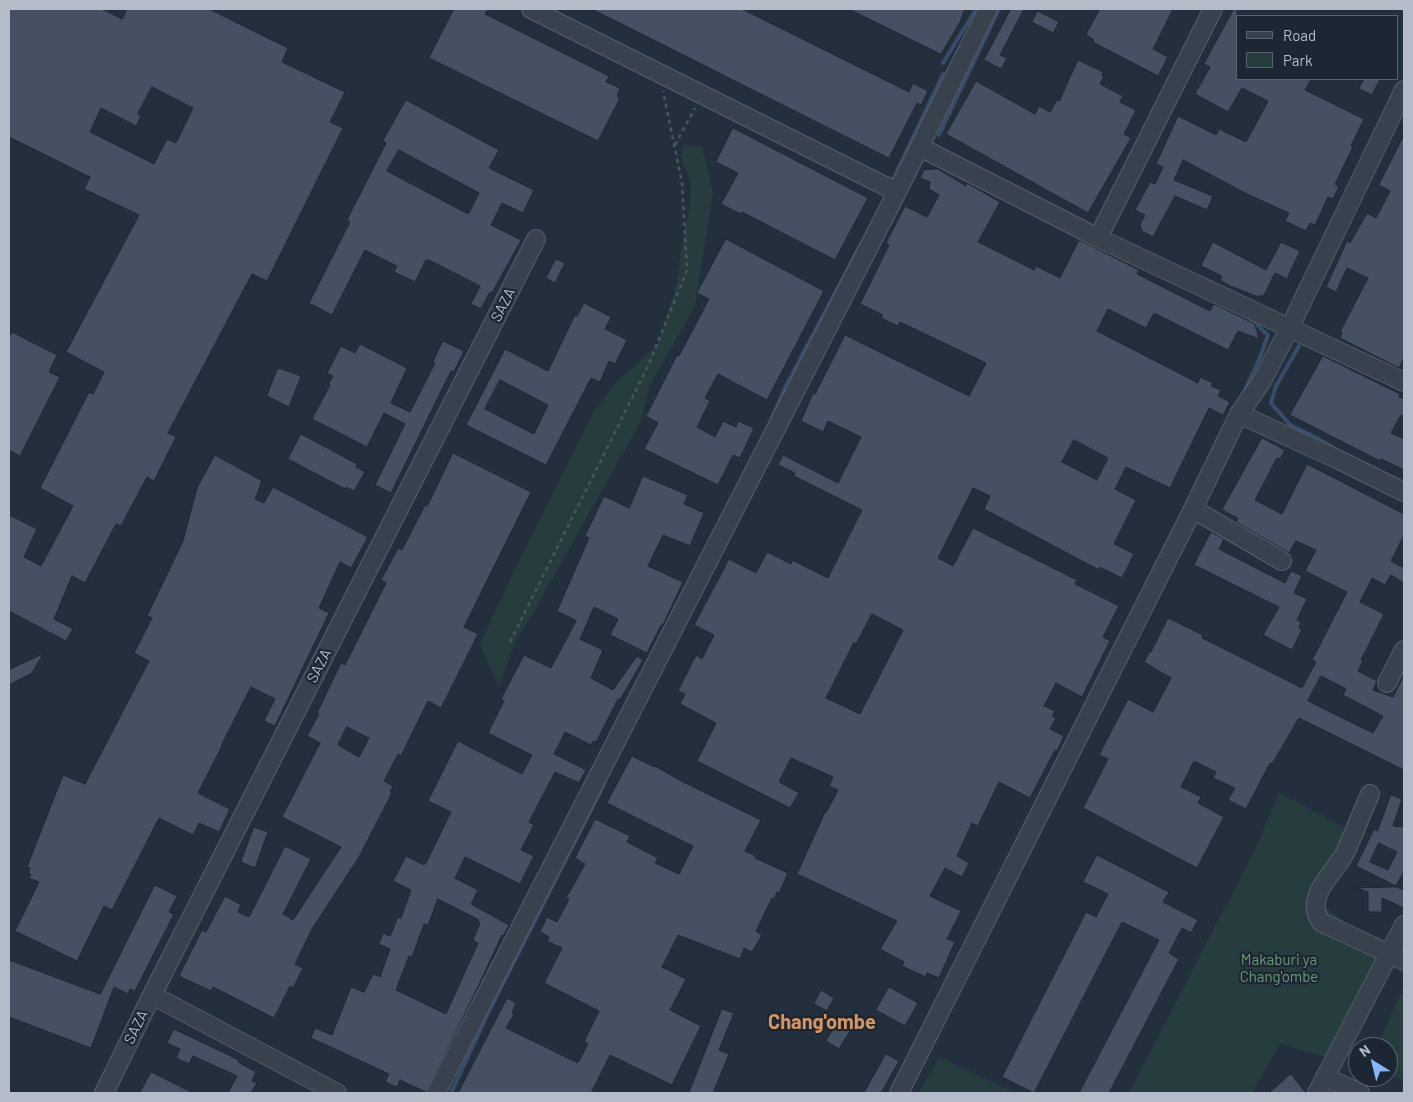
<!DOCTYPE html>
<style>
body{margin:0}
#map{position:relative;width:1413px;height:1102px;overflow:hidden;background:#242f3e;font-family:Barlow,sans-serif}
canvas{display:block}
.frame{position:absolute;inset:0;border:10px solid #b4bcc9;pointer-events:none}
.legend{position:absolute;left:1236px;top:15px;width:162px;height:65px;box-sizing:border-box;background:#1d2633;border:1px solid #59626f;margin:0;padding:6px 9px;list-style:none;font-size:15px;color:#b4bcc9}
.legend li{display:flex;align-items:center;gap:10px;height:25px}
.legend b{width:25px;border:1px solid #59626f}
.north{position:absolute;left:1348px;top:1037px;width:50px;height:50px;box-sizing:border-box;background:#1d2633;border:1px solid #59626f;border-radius:50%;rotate:324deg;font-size:14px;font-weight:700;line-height:20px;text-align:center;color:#b4bcc9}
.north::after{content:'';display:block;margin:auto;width:18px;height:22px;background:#8ab4f8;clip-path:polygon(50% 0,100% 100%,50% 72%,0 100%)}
</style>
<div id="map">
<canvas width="1413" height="1102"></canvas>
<div class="frame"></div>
<ul class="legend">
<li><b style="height:6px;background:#38414e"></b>Road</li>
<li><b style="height:14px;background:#263c3f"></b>Park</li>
</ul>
<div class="north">N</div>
</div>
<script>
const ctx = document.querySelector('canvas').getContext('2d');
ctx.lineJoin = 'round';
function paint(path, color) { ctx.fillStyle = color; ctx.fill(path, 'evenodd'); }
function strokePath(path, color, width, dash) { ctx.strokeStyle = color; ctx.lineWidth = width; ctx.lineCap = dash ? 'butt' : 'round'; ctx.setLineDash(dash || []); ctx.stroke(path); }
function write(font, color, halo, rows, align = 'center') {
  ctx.font = font + ' Barlow,sans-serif'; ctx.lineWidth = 4.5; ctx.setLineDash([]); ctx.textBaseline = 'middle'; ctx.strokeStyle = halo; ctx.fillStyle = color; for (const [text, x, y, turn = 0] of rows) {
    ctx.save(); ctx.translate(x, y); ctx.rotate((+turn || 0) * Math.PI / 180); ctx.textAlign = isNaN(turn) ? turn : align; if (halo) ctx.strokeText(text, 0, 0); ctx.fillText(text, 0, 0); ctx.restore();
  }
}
paint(new Path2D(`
 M 684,145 L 702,146 L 713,193 L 695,306 L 649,387 L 641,421 L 536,608 L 516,640 L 499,687 L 480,644 L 514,571 L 594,411 L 617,382 L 658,344 L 677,283 L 681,248 L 690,204 L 691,184 L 681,157 Z
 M 1279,793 L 1353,832 L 1319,903 L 1384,951 L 1335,1059 L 1280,1044 L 1252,1093 L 1129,1093 L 1254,851 Z
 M 1404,987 L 1404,1081 L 1388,1073 L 1388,1047 L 1376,1047 Z
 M 939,1057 L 1015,1093 L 919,1093 Z`), '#263c3f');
strokePath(new Path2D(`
 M 943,63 L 976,9
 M 939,135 L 999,9
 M 891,184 L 943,74
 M 1299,346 L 1276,386 L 1271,403 L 1290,425 L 1317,438 L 1335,449
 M 1243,394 L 1259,360 L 1268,335 L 1249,318
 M 771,420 L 785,388 L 861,244
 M 451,1093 L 490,1009 L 604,784`), '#394c67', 4);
const building = new Path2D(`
 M 9,9 L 102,9 L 122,19 L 127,9 L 209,9 L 288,48 L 282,62 L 345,92 L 330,122 L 343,128 L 267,281 L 252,274 L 168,433 L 176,437 L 154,481 L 147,477 L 121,526 L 116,524 L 85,583 L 72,576 L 54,619 L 73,629 L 66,641 L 9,611 L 9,515 L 37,529 L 24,557 L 41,566 L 73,506 L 40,488 L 89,392 L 93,394 L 104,372 L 66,352 L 139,215 L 84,189 L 90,177 L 9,137 ZM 152,87 L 193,108 L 176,143 L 167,139 L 154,164 L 90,132 L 101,108 L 136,126 L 141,116 L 138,114 Z
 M 454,9 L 488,9 L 485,14 L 609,76 L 606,82 L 620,88 L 617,96 L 620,98 L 598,141 L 429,58 Z
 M 592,9 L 742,9 L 909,92 L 913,83 L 928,91 L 921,105 L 917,103 L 889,158 Z
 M 849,9 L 965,9 L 960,22 L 941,54 Z
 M 1011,9 L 1024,9 L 1000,55 L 1007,58 L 1001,69 L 984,60 Z
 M 1100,9 L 1173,9 L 1153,49 L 1168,57 L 1158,76 L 1093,42 L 1094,40 L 1086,35 Z
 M 1234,9 L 1237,9 L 1237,79 L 1311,79 L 1305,90 L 1364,119 L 1351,146 L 1353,147 L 1335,184 L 1339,186 L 1333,199 L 1328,197 L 1315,225 L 1310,223 L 1306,231 L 1285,221 L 1289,213 L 1245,193 L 1183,160 L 1174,180 L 1213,196 L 1207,210 L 1175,196 L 1153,237 L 1142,231 L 1140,225 L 1145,215 L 1135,210 L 1150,182 L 1155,184 L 1163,167 L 1156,164 L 1178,116 L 1216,135 L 1219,129 L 1246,142 L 1268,101 L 1242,88 L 1228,112 L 1195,94 L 1210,67 L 1204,64 Z
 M 1038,11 L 1059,22 L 1053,33 L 1032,22 Z
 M 1078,60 L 1103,72 L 1102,75 L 1104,76 L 1100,84 L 1123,96 L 1120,102 L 1136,110 L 1124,134 L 1131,138 L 1088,213 L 946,134 L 976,81 L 1035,114 L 1039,106 L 1050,112 L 1057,100 L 1059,101 Z
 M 1364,79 L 1380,79 L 1372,95 L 1359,89 Z
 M 406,100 L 499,150 L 489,168 L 534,190 L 523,213 L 502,203 L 491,225 L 521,240 L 492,293 L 490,292 L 481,309 L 471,304 L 480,286 L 429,260 L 429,261 L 426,260 L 415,282 L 394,272 L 397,266 L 365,250 L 332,315 L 309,303 L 350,222 L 347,220 L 386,143 L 383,141 ZM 399,150 L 479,193 L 469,213 L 468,214 L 387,171 Z
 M 733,128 L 868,198 L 835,260 L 742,212 L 741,214 L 721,204 L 738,173 L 716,162 Z
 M 1404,135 L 1404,358 L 1399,368 L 1340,338 L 1342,333 L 1340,332 L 1368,278 L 1347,268 L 1336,292 L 1326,287 L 1347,241 L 1350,243 L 1367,213 L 1376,218 L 1390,191 L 1379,185 Z
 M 938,169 L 966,186 L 967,183 L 1000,202 L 978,242 L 1034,270 L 1036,266 L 1060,278 L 1079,240 L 1139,270 L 1137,274 L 1210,311 L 1214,304 L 1255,324 L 1259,339 L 1238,331 L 1228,350 L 1154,313 L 1146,328 L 1108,309 L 1097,331 L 1198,383 L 1200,377 L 1213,383 L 1211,386 L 1221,390 L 1218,396 L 1230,402 L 1223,415 L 1209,408 L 1170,488 L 1126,467 L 1115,489 L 1136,500 L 1114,544 L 1134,554 L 1122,578 L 1100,567 L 1099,570 L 984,509 L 990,496 L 973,488 L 938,558 L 953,566 L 973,528 L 1077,580 L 1075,584 L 1119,606 L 1103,637 L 1110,641 L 1082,697 L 1056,683 L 1044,706 L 1055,711 L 1052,716 L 1056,718 L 1050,729 L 1064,736 L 1057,751 L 1055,750 L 1030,798 L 999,782 L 978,826 L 972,823 L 957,856 L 969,863 L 962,877 L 945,868 L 930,896 L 961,911 L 947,939 L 955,942 L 939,978 L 927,973 L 926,977 L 902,966 L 904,962 L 880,949 L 897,921 L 797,874 L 825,812 L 826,813 L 838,790 L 829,786 L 833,777 L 791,758 L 779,782 L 799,793 L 790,808 L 697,761 L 716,723 L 680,704 L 685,694 L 678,691 L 696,655 L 702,659 L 714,635 L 694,625 L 729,559 L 756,573 L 767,552 L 791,564 L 792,560 L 828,578 L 862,510 L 794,476 L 795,473 L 778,465 L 783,455 L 838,483 L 861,437 L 828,421 L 823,432 L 801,421 L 813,393 L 815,394 L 845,335 L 969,396 L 986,363 L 900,322 L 898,326 L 881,318 L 883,315 L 860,304 L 889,245 L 886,243 L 905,206 L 927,217 L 939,195 L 929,189 L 930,182 L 920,178 L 924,170 ZM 1074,440 L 1108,458 L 1097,480 L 1062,462 ZM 872,614 L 903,630 L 860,714 L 826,698 L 854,642 L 856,644 Z
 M 726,239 L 824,291 L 767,400 L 718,374 L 705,398 L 710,401 L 697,427 L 715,437 L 723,421 L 736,427 L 738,421 L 754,428 L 740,458 L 733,455 L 718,485 L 644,449 L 658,423 L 646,416 L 677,355 L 679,356 L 709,299 L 697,293 Z
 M 1213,242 L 1266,270 L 1281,242 L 1300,251 L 1287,279 L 1275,273 L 1263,297 L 1260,295 L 1259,297 L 1230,286 L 1220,280 L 1222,276 L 1201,266 Z
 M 556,259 L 565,263 L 555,283 L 546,278 Z
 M 584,303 L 611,317 L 605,329 L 627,340 L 615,364 L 609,361 L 600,382 L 591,378 L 546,465 L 466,425 L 505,349 L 548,371 L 575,315 L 577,316 ZM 500,380 L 548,405 L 534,434 L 485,409 Z
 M 12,332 L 57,355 L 49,372 L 60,377 L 20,456 L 9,450 L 9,338 Z
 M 443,341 L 464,351 L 454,372 L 451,371 L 391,493 L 375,485 L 405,424 L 384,413 L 367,447 L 312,419 L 330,385 L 328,385 L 333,376 L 327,373 L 341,346 L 355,353 L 360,344 L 407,368 L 391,403 L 410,412 L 435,363 L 433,362 Z
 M 1323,356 L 1400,394 L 1399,397 L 1404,399 L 1404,417 L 1401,415 L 1391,433 L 1404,439 L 1404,470 L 1381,459 L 1380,461 L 1290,415 Z
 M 278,368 L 301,376 L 289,407 L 267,396 Z
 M 301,434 L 357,464 L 356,467 L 365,472 L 354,491 L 346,487 L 345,489 L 288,459 Z
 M 1262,438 L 1285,450 L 1280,459 L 1277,458 L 1255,500 L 1282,514 L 1307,464 L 1404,514 L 1404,535 L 1391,561 L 1404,568 L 1404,583 L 1391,575 L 1385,585 L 1372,578 L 1360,602 L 1384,614 L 1361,660 L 1363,661 L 1358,671 L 1377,681 L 1373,690 L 1393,697 L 1404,675 L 1404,770 L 1299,718 L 1272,764 L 1270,763 L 1246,809 L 1228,800 L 1235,788 L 1213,778 L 1216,772 L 1194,761 L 1181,787 L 1201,797 L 1198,803 L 1224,817 L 1197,868 L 1083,808 L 1108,759 L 1099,755 L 1128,699 L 1153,712 L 1171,678 L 1144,662 L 1150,651 L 1151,652 L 1168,618 L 1203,635 L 1202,638 L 1302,688 L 1316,662 L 1312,660 L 1347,592 L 1305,571 L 1316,550 L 1296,541 L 1289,553 L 1236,522 L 1238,518 L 1222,510 ZM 1321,676 L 1346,689 L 1343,695 L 1383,716 L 1373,733 L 1308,701 Z
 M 453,453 L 531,492 L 464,627 L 478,634 L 441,708 L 428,701 L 401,756 L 398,754 L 384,781 L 393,786 L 390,792 L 392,793 L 359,857 L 312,929 L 295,964 L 303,968 L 293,988 L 290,986 L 274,1018 L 213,987 L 211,991 L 179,976 L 202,930 L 206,932 L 225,896 L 241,905 L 238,912 L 249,917 L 285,846 L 311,859 L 283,914 L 293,920 L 341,847 L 282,817 L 320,743 L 307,736 L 319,714 L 317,713 L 341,663 L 345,665 L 386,583 L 381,580 L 398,548 L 402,550 L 425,505 L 427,506 ZM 347,727 L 369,738 L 359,757 L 338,745 Z
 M 215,455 L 262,481 L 255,499 L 264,503 L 273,487 L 368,537 L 351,568 L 340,562 L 319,608 L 329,613 L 275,726 L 264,721 L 275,699 L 251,687 L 221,746 L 222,746 L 198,793 L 230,809 L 219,832 L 199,823 L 193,835 L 159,818 L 112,910 L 104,906 L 77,961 L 15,931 L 39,882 L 29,878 L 31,874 L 28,873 L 30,868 L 27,867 L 63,775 L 85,784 L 149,661 L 134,653 L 152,618 L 147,616 L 183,541 L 197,488 Z
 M 643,476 L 688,495 L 684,504 L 704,513 L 690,546 L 663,535 L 648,566 L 683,582 L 663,625 L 661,625 L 647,653 L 610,635 L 618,619 L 594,607 L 580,639 L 603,650 L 591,678 L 613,690 L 637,656 L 643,660 L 620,700 L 618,699 L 596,742 L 593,741 L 591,745 L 565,732 L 554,754 L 586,770 L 579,783 L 555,772 L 529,822 L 534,825 L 521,850 L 534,856 L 520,884 L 465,857 L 455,878 L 478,890 L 471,904 L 509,925 L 503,936 L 502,935 L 477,989 L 426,1092 L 400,1080 L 397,1087 L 385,1082 L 389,1074 L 311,1038 L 315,1028 L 332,1035 L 351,987 L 364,992 L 373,974 L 380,977 L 390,949 L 379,944 L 383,933 L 390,936 L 398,917 L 401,918 L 411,890 L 393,881 L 406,856 L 424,865 L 426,863 L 451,812 L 428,801 L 458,741 L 522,774 L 532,755 L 488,733 L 504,701 L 501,699 L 524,655 L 551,668 L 576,621 L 575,620 L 557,611 L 589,538 L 585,536 L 604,496 L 629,508 ZM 438,899 L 479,920 L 478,922 L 480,923 L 473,940 L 478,943 L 446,1014 L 396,990 L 409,956 L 412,957 L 424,924 L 428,925 Z
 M 1211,532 L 1224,539 L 1219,549 L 1285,583 L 1291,571 L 1302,576 L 1294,593 L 1307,599 L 1297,620 L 1301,622 L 1299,628 L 1302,629 L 1292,650 L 1263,635 L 1279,607 L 1194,565 Z
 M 43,654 L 32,673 L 9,685 L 9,670 Z
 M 632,756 L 654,767 L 655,766 L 683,782 L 761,820 L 745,851 L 756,856 L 755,858 L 788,873 L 779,893 L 777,892 L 774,899 L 772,898 L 756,931 L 762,935 L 752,952 L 744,948 L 740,959 L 678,935 L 662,967 L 686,979 L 670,1010 L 701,1026 L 672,1085 L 610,1055 L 591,1093 L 458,1093 L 507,998 L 516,1003 L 512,1013 L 514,1014 L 506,1028 L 578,1063 L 588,1044 L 584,1042 L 599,1011 L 544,983 L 562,948 L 547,941 L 549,937 L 540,932 L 547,917 L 557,922 L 569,899 L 566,898 L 585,864 L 575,858 L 595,819 L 630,836 L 627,842 L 658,858 L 655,863 L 679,874 L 693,846 L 607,803 Z
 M 1391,795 L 1402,799 L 1393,826 L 1404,827 L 1404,871 L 1396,886 L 1356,866 L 1374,829 L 1377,831 ZM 1379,843 L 1397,852 L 1388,870 L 1370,862 Z
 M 254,827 L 268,832 L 255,868 L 241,862 Z
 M 1097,855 L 1169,892 L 1163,902 L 1198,920 L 1191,933 L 1182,928 L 1169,953 L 1179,959 L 1109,1093 L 1079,1093 L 1159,940 L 1122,922 L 1034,1093 L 1002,1077 L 1086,912 L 1096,917 L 1108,894 L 1083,882 Z
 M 155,885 L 177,896 L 169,912 L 174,914 L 135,991 L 130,989 L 128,994 L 114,987 L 91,1048 L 9,1017 L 9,960 L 100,994 Z
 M 1396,887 L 1404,890 L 1404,908 L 1382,898 L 1382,912 L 1368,912 L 1368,892 L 1357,888 Z
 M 889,987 L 918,1003 L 905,1026 L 876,1010 Z
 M 821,990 L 834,998 L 827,1011 L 814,1004 Z
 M 722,1009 L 734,1013 L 719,1050 L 729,1054 L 713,1093 L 689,1093 Z
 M 838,1021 L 851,1029 L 839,1049 L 826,1041 Z
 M 174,1029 L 239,1060 L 238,1062 L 256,1072 L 252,1081 L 257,1083 L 251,1093 L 228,1093 L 237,1076 L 193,1056 L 189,1064 L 176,1058 L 180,1049 L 167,1043 Z
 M 886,1054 L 899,1061 L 881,1093 L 864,1093 Z
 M 151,1072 L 193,1093 L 140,1093 Z
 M 1291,1074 L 1306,1093 L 1269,1093 Z`);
paint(building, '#455162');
strokePath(building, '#1f2835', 1);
const minor = new Path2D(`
 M 531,9 L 897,192
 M 920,147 L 1098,238 L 1404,382
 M 1098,238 L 1213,9
 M 1239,414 L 1337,459 L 1404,492
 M 1193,509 L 1282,561
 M 1387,683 L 1404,650
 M 1370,794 C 1362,813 1354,832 1346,851 C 1336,872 1303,896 1321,922 L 1404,961
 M 152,995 L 337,1093
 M 1325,1077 L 1360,1093
 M 104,1093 L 152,995 L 536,239
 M 436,1093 L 897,192 L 988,9
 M 899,1093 L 1193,509 L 1239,414 L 1262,381 L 1289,329 L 1404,90
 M 1317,1093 L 1404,925`);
strokePath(minor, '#565f6c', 20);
strokePath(new Path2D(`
 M 675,145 L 695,108
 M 510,642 L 649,364 L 687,270 L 682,183 L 663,91`), '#44595c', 2.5, [4, 4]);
strokePath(minor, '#38414e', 18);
write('15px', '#b4bcc9', '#1d2633', [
 ["SAZA",503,305,-63],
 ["SAZA",319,666,-63],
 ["SAZA",136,1027,-64]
]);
write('15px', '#6b9a76', '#1d2633', [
 ["Makaburi ya",1279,960],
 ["Chang'ombe",1279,977]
]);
write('bold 20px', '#d59563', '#1d2633', [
 ["Chang'ombe",822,1022]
]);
</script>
